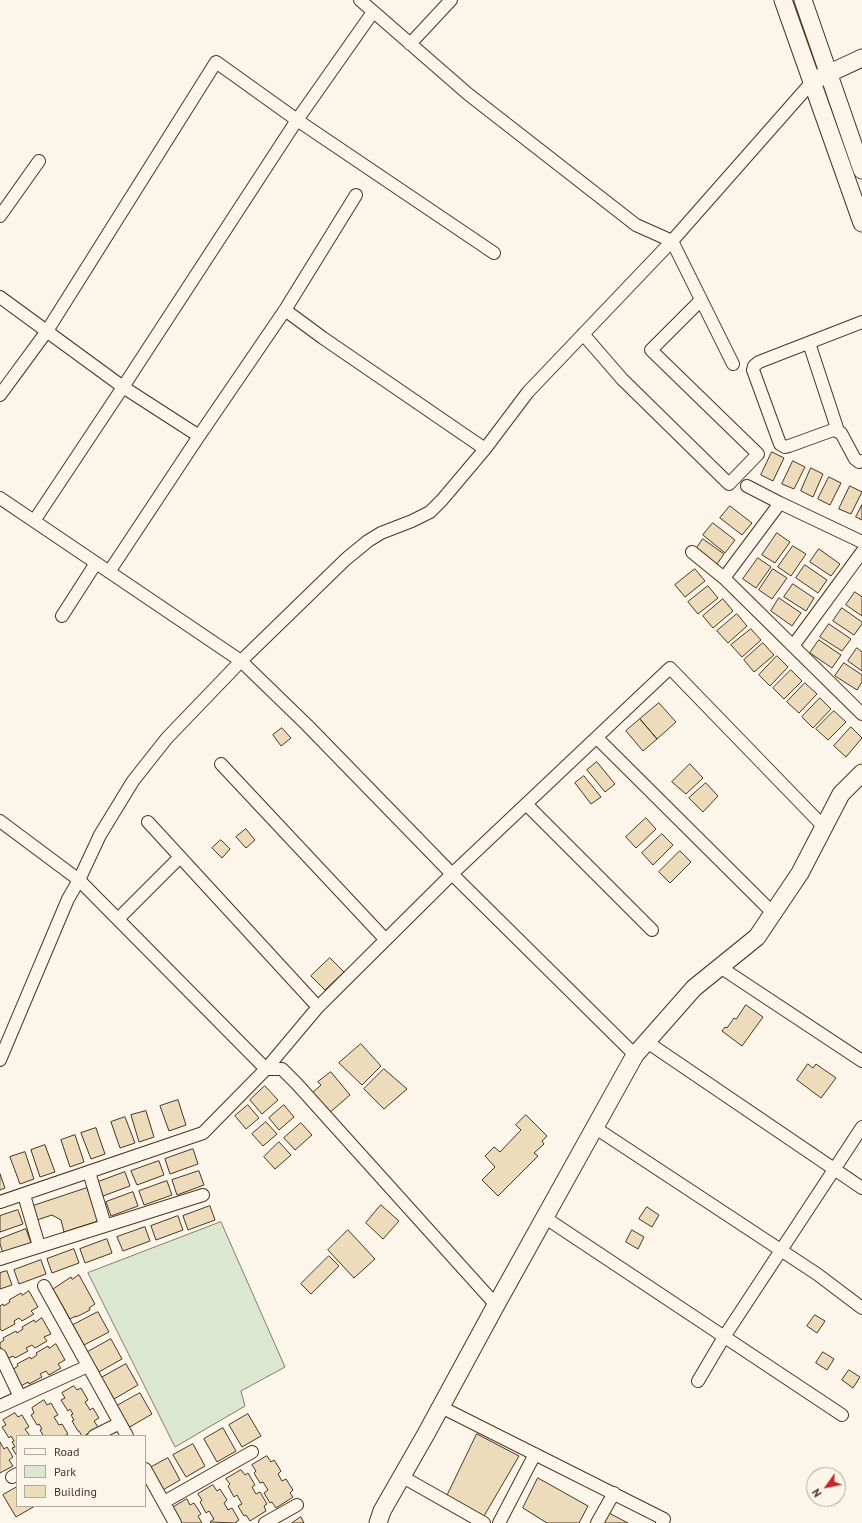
<!DOCTYPE html>
<style>
body{margin:0}
#map{position:relative;width:862px;height:1523px;overflow:hidden;background:#fbf6e9;font-family:"PT Sans",sans-serif}
canvas{display:block}
.legend{position:absolute;left:16px;top:1435px;width:130px;height:72px;box-sizing:border-box;background:#fbf6e9;border:1px solid #b4a999;margin:0;padding:5px 7px;list-style:none;font-size:12px;color:#4a3520}
.legend li{display:flex;align-items:center;gap:8px;height:20px}
.legend b{width:20px;border:1px solid #b4a999}
.north{position:absolute;left:806px;top:1467px;width:40px;height:40px;box-sizing:border-box;background:#fbf6e9;border:1px solid #b4a999;border-radius:50%;rotate:237deg;font-size:11px;font-weight:700;line-height:16px;text-align:center;color:#4a3520}
.north::after{content:'';display:block;margin:auto;width:14px;height:18px;background:#c62828;clip-path:polygon(50% 0,100% 100%,50% 72%,0 100%)}
</style>
<div id="map">
<canvas width="862" height="1523"></canvas>
<ul class="legend">
<li><b style="height:5px;background:#fbf6e9"></b>Road</li>
<li><b style="height:11px;background:#dce7d0"></b>Park</li>
<li><b style="height:11px;background:#ecdcbc"></b>Building</li>
</ul>
<div class="north">N</div>
</div>
<script>
const ctx = document.querySelector('canvas').getContext('2d');
ctx.lineJoin = 'round';
function paint(path, color) { ctx.fillStyle = color; ctx.fill(path, 'evenodd'); }
function strokePath(path, color, width, dash) { ctx.strokeStyle = color; ctx.lineWidth = width; ctx.lineCap = dash ? 'butt' : 'round'; ctx.setLineDash(dash || []); ctx.stroke(path); }
const green = new Path2D(`
 M 221,1222 L 285,1367 L 241,1391 L 245,1406 L 175,1447 L 88,1273 Z`);
paint(green, '#dce7d0');
strokePath(green, '#887966', 1);
const building = new Path2D(`
 M 772,452 L 784,458 L 773,481 L 761,475 Z
 M 793,461 L 805,467 L 794,489 L 782,484 Z
 M 811,468 L 823,474 L 813,497 L 801,491 Z
 M 829,477 L 841,483 L 830,505 L 818,499 Z
 M 850,486 L 862,492 L 851,514 L 839,509 Z
 M 862,505 L 862,520 L 856,517 Z
 M 730,506 L 752,523 L 742,535 L 720,518 Z
 M 713,523 L 735,540 L 725,553 L 703,535 Z
 M 777,533 L 790,542 L 775,563 L 762,555 Z
 M 703,539 L 724,554 L 715,567 L 694,552 Z
 M 793,546 L 806,554 L 791,576 L 778,567 Z
 M 819,549 L 840,564 L 831,576 L 810,562 Z
 M 758,558 L 771,567 L 756,588 L 743,579 Z
 M 805,565 L 827,580 L 818,593 L 796,578 Z
 M 695,569 L 705,581 L 685,597 L 675,585 Z
 M 773,569 L 787,578 L 772,599 L 759,590 Z
 M 793,584 L 814,598 L 806,611 L 784,597 Z
 M 708,586 L 718,598 L 698,614 L 688,602 Z
 M 855,592 L 862,597 L 862,616 L 846,605 Z
 M 779,598 L 801,613 L 792,626 L 771,611 Z
 M 723,599 L 733,611 L 713,628 L 703,616 Z
 M 842,608 L 862,622 L 862,624 L 854,635 L 833,621 Z
 M 737,614 L 747,626 L 728,643 L 717,631 Z
 M 829,624 L 851,639 L 842,651 L 820,637 Z
 M 751,629 L 761,640 L 742,657 L 731,645 Z
 M 819,640 L 841,655 L 832,668 L 810,653 Z
 M 763,643 L 774,655 L 754,672 L 744,660 Z
 M 857,648 L 862,652 L 862,671 L 848,661 Z
 M 777,656 L 788,667 L 770,686 L 759,675 Z
 M 844,663 L 862,675 L 862,682 L 857,690 L 835,676 Z
 M 791,670 L 802,681 L 784,699 L 773,688 Z
 M 805,683 L 817,694 L 799,713 L 787,702 Z
 M 820,698 L 831,709 L 813,728 L 802,717 Z
 M 659,703 L 676,722 L 657,739 L 640,719 Z
 M 834,711 L 846,722 L 828,740 L 816,729 Z
 M 640,719 L 657,739 L 643,751 L 626,731 Z
 M 851,727 L 862,738 L 846,757 L 834,746 Z
 M 282,728 L 291,738 L 281,746 L 273,735 Z
 M 597,762 L 615,784 L 605,792 L 587,770 Z
 M 690,764 L 703,778 L 686,794 L 672,782 Z
 M 584,776 L 601,797 L 591,804 L 575,783 Z
 M 706,783 L 718,796 L 703,812 L 689,798 Z
 M 646,818 L 656,829 L 636,848 L 626,837 Z
 M 246,829 L 255,840 L 246,848 L 236,837 Z
 M 662,834 L 673,845 L 653,865 L 642,853 Z
 M 221,840 L 230,849 L 222,858 L 212,848 Z
 M 680,851 L 691,862 L 670,883 L 659,872 Z
 M 330,958 L 344,972 L 325,990 L 311,976 Z
 M 746,1005 L 763,1017 L 742,1046 L 722,1031 L 725,1027 L 727,1028 L 734,1018 L 736,1019 Z
 M 361,1044 L 381,1066 L 362,1085 L 339,1063 Z
 M 808,1064 L 813,1068 L 816,1064 L 836,1078 L 821,1098 L 797,1080 Z
 M 384,1069 L 407,1089 L 384,1109 L 364,1089 Z
 M 331,1072 L 350,1095 L 328,1114 L 311,1094 L 321,1085 L 318,1082 Z
 M 265,1086 L 278,1100 L 262,1114 L 250,1100 Z
 M 178,1100 L 186,1125 L 169,1131 L 160,1106 Z
 M 248,1105 L 259,1118 L 246,1129 L 235,1116 Z
 M 284,1105 L 294,1117 L 279,1130 L 269,1118 Z
 M 146,1111 L 154,1137 L 139,1142 L 131,1115 Z
 M 526,1115 L 547,1136 L 542,1141 L 544,1144 L 534,1153 L 538,1156 L 498,1196 L 482,1180 L 495,1167 L 485,1156 L 494,1147 L 500,1152 L 521,1130 L 516,1125 Z
 M 125,1117 L 135,1143 L 120,1148 L 111,1122 Z
 M 266,1122 L 277,1134 L 263,1146 L 252,1134 Z
 M 301,1123 L 312,1135 L 295,1150 L 284,1138 Z
 M 96,1128 L 105,1154 L 91,1159 L 81,1133 Z
 M 75,1135 L 84,1162 L 70,1167 L 61,1140 Z
 M 279,1142 L 291,1155 L 275,1169 L 264,1157 Z
 M 45,1145 L 55,1172 L 40,1177 L 31,1150 Z
 M 193,1149 L 198,1164 L 170,1174 L 165,1159 Z
 M 25,1152 L 34,1179 L 20,1184 L 10,1157 Z
 M 159,1161 L 164,1175 L 137,1185 L 131,1171 Z
 M 199,1171 L 204,1185 L 177,1195 L 172,1180 Z
 M 125,1172 L 130,1186 L 103,1196 L 98,1182 Z
 M 0,1174 L 5,1188 L 0,1190 Z
 M 167,1181 L 172,1195 L 144,1205 L 139,1191 Z
 M 87,1188 L 98,1221 L 64,1232 L 61,1220 L 52,1215 L 37,1220 L 33,1206 Z
 M 133,1192 L 138,1206 L 111,1216 L 106,1202 Z
 M 381,1205 L 399,1221 L 383,1239 L 366,1223 Z
 M 210,1206 L 215,1220 L 188,1230 L 183,1216 Z
 M 647,1207 L 659,1215 L 652,1227 L 639,1219 Z
 M 18,1210 L 23,1224 L 0,1232 L 0,1216 Z
 M 178,1216 L 183,1230 L 156,1240 L 151,1226 Z
 M 145,1227 L 150,1241 L 123,1251 L 117,1237 Z
 M 26,1229 L 31,1243 L 3,1253 L 0,1244 L 0,1239 Z
 M 348,1230 L 375,1259 L 354,1278 L 328,1250 Z
 M 632,1230 L 644,1237 L 638,1249 L 626,1242 Z
 M 107,1239 L 112,1253 L 85,1263 L 80,1249 Z
 M 74,1249 L 79,1263 L 52,1273 L 47,1259 Z
 M 329,1256 L 339,1266 L 311,1294 L 301,1284 Z
 M 41,1260 L 46,1274 L 19,1284 L 14,1270 Z
 M 7,1271 L 12,1285 L 0,1289 L 0,1273 Z
 M 79,1275 L 95,1304 L 89,1308 L 90,1310 L 76,1317 L 76,1316 L 70,1319 L 53,1289 L 71,1277 L 72,1279 Z
 M 29,1291 L 38,1307 L 31,1311 L 34,1314 L 22,1321 L 19,1318 L 14,1321 L 15,1324 L 2,1331 L 0,1329 L 0,1306 L 3,1304 L 4,1306 L 10,1302 L 9,1300 L 21,1293 L 22,1295 Z
 M 98,1312 L 109,1332 L 84,1345 L 73,1325 Z
 M 815,1315 L 825,1321 L 817,1333 L 807,1326 Z
 M 42,1318 L 51,1334 L 44,1337 L 47,1341 L 35,1348 L 32,1345 L 26,1348 L 28,1351 L 15,1358 L 13,1356 L 7,1359 L 0,1347 L 0,1343 L 4,1340 L 3,1338 L 16,1331 L 17,1333 L 23,1329 L 22,1327 L 34,1320 L 35,1322 Z
 M 111,1339 L 122,1359 L 97,1373 L 86,1353 Z
 M 56,1344 L 65,1360 L 58,1364 L 61,1368 L 49,1375 L 46,1371 L 40,1374 L 42,1377 L 29,1384 L 28,1382 L 21,1386 L 12,1370 L 18,1366 L 17,1364 L 30,1357 L 31,1359 L 37,1355 L 36,1353 L 48,1346 L 49,1348 Z
 M 823,1352 L 834,1359 L 827,1370 L 816,1363 Z
 M 126,1364 L 138,1385 L 114,1399 L 101,1378 Z
 M 849,1370 L 860,1377 L 853,1388 L 842,1380 Z
 M 74,1386 L 77,1390 L 81,1388 L 88,1400 L 85,1402 L 90,1410 L 93,1408 L 99,1418 L 94,1421 L 98,1427 L 84,1436 L 82,1436 L 79,1431 L 78,1431 L 72,1421 L 74,1420 L 71,1415 L 73,1414 L 70,1409 L 68,1411 L 61,1400 L 65,1398 L 62,1393 Z
 M 140,1393 L 152,1414 L 128,1428 L 115,1407 Z
 M 44,1400 L 47,1405 L 51,1403 L 58,1415 L 54,1417 L 59,1425 L 62,1424 L 68,1434 L 64,1436 L 41,1436 L 43,1435 L 40,1430 L 42,1429 L 39,1424 L 37,1425 L 31,1415 L 34,1413 L 32,1408 Z
 M 15,1413 L 18,1417 L 22,1415 L 29,1427 L 25,1429 L 30,1436 L 17,1436 L 17,1456 L 12,1448 L 15,1447 L 12,1442 L 14,1441 L 11,1436 L 9,1438 L 2,1427 L 6,1425 L 3,1420 Z
 M 248,1414 L 261,1436 L 242,1447 L 229,1425 Z
 M 223,1428 L 236,1451 L 217,1462 L 204,1439 Z
 M 477,1434 L 519,1456 L 484,1516 L 447,1496 Z
 M 0,1442 L 4,1449 L 7,1447 L 13,1457 L 9,1460 L 13,1466 L 0,1473 Z
 M 193,1444 L 205,1466 L 186,1477 L 173,1455 Z
 M 267,1456 L 271,1462 L 274,1460 L 281,1471 L 278,1474 L 282,1481 L 286,1479 L 293,1490 L 290,1493 L 293,1497 L 276,1508 L 272,1502 L 270,1503 L 264,1493 L 268,1490 L 263,1482 L 260,1483 L 254,1473 L 256,1471 L 252,1465 Z
 M 168,1458 L 180,1480 L 161,1491 L 148,1469 Z
 M 241,1470 L 245,1475 L 248,1473 L 255,1485 L 252,1487 L 256,1494 L 260,1492 L 267,1504 L 264,1506 L 266,1511 L 250,1521 L 246,1515 L 244,1516 L 238,1506 L 242,1504 L 237,1495 L 234,1497 L 228,1486 L 230,1484 L 226,1479 Z
 M 538,1478 L 588,1506 L 579,1523 L 547,1523 L 523,1508 Z
 M 213,1485 L 217,1491 L 220,1489 L 227,1500 L 224,1503 L 228,1510 L 232,1508 L 239,1520 L 236,1522 L 236,1523 L 210,1522 L 214,1519 L 209,1511 L 206,1513 L 200,1502 L 202,1500 L 198,1494 Z
 M 17,1487 L 17,1506 L 35,1506 L 16,1517 L 3,1495 Z
 M 187,1499 L 190,1505 L 194,1503 L 201,1514 L 198,1516 L 202,1523 L 178,1523 L 172,1508 Z
 M 607,1512 L 628,1523 L 601,1523 Z
 M 301,1517 L 304,1523 L 292,1523 Z`);
paint(building, '#ecdcbc');
strokePath(building, '#4a3520', 1);
const street = new Path2D(`
 M 360,0 L 468,94 L 636,225 L 672,241 L 733,364
 M 410,44 L 451,0
 M 0,216 L 39,161
 M 0,297 L 123,387 L 34,521 L 0,498
 M 285,310 L 323,338 L 485,449
 M 862,322 L 759,362 L 754,366 L 753,370 L 780,444 L 785,447 L 789,446 L 833,430 L 841,433 L 855,459 L 859,462 L 862,461
 M 583,334 L 622,379 L 729,484 L 758,454 L 651,350 L 701,300
 M 809,343 L 838,431
 M 0,395 L 47,331 L 216,62 L 297,120 L 373,12
 M 199,436 L 285,310 L 356,195
 M 747,486 L 780,503
 M 862,542 L 780,503 L 724,578 L 862,714
 M 692,552 L 724,578
 M 109,572 L 199,436 L 123,387 L 297,120 L 494,253
 M 62,616 L 96,563
 M 793,646 L 862,552
 M 597,738 L 773,913
 M 221,764 L 385,939
 M 526,804 L 652,930
 M 0,821 L 79,880 L 266,1069 L 318,1007 L 452,874 L 307,725 L 241,661 L 34,521
 M 148,822 L 318,1007
 M 118,919 L 180,857
 M 720,967 L 862,1061
 M 647,1042 L 862,1188
 M 635,1055 L 452,874 L 670,668 L 824,827
 M 0,1060 L 68,899 L 79,880 L 100,835 L 133,781 L 167,738 L 241,661 L 346,559 L 368,541 L 381,533 L 412,521 L 430,512 L 442,500 L 485,449 L 528,392 L 672,241 L 812,82
 M 594,1127 L 817,1274 L 862,1308
 M 89,1172 L 105,1225
 M 24,1195 L 39,1246
 M 0,1202 L 203,1133 L 266,1069 L 282,1069 L 297,1084 L 496,1305
 M 544,1217 L 842,1415
 M 0,1259 L 203,1195
 M 44,1286 L 127,1436
 M 0,1355 L 20,1397
 M 698,1381 L 724,1337 L 862,1127
 M 0,1406 L 88,1366
 M 441,1407 L 664,1519 L 662,1523
 M 94,1436 L 120,1423
 M 145,1469 L 175,1523
 M 401,1476 L 484,1523
 M 12,1477 L 17,1474
 M 164,1502 L 252,1452
 M 265,1523 L 297,1505
 M 499,1523 L 535,1454
 M 597,1523 L 614,1493`);
const secondary = new Path2D(`
 M 783,0 L 862,223
 M 803,0 L 862,170
 M 819,78 L 862,58
 M 378,1523 L 382,1511 L 426,1434 L 496,1305 L 635,1055 L 694,988 L 757,937 L 800,873 L 841,794 L 862,773`);
strokePath(street, '#4a3520', 14);
strokePath(secondary, '#4a3520', 19);
strokePath(street, '#fbf6e9', 12);
strokePath(secondary, '#fbf6e9', 17);
</script>
